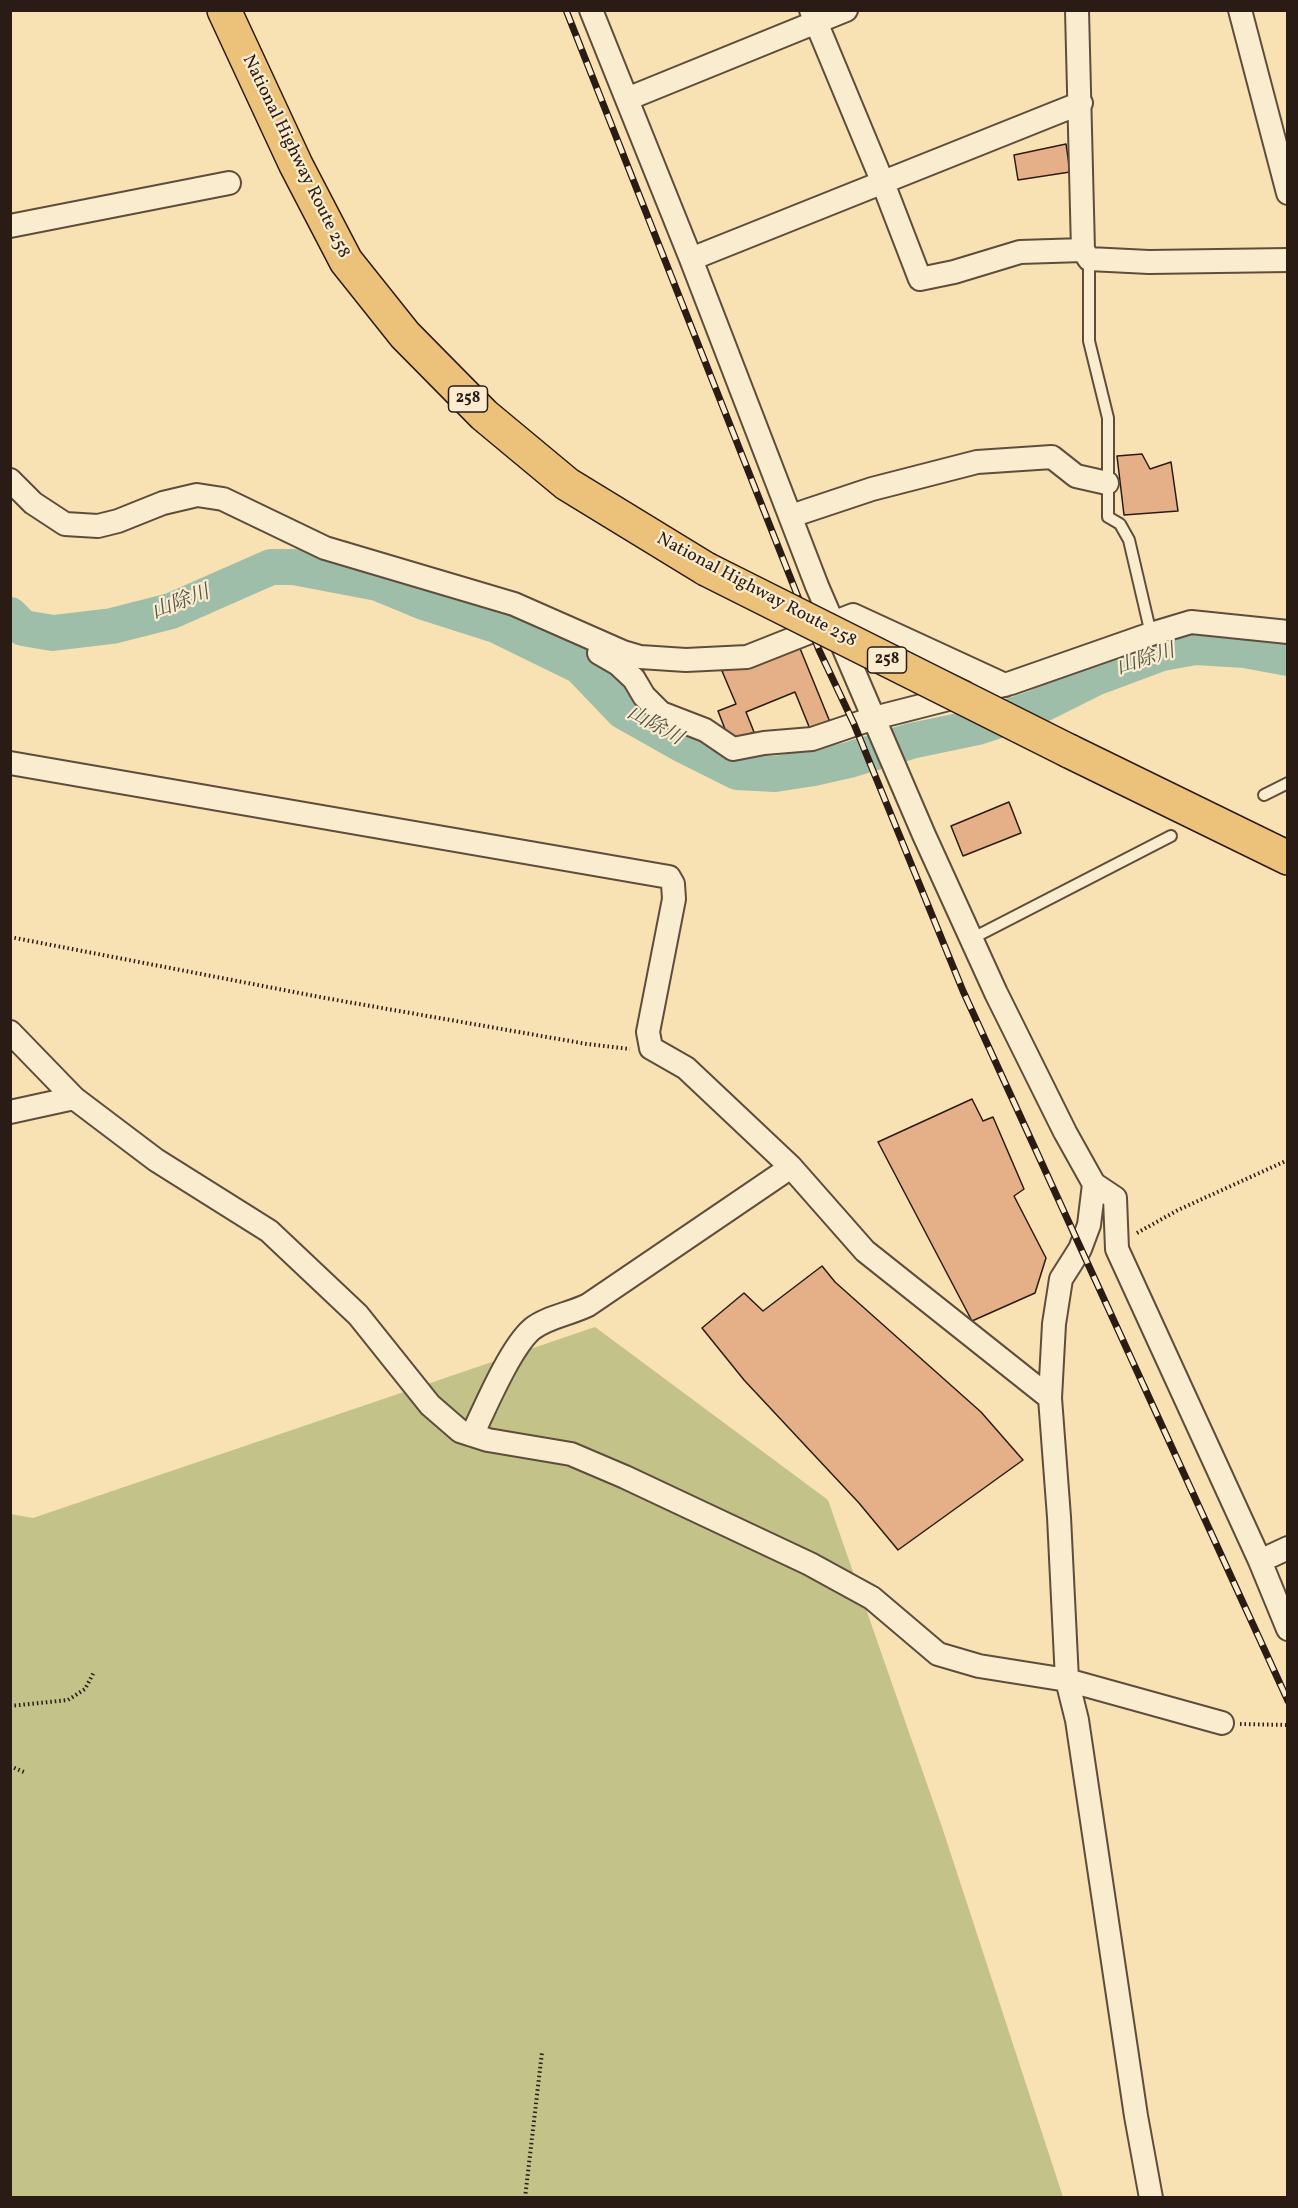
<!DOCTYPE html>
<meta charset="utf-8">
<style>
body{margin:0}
#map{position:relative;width:1298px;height:2208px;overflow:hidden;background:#f8e2b3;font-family:Vollkorn,serif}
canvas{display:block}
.frame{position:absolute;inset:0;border:12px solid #2b1b15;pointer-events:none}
</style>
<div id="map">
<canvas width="1298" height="2208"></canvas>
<div class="frame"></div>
</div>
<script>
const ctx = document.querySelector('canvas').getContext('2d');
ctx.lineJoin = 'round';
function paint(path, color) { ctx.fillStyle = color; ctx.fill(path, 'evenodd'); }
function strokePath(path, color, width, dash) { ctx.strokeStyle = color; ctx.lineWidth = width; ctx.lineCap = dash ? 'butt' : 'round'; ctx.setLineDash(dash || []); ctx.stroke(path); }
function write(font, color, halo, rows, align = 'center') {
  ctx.font = font + ' Vollkorn,"Noto Serif JP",serif'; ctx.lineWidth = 4.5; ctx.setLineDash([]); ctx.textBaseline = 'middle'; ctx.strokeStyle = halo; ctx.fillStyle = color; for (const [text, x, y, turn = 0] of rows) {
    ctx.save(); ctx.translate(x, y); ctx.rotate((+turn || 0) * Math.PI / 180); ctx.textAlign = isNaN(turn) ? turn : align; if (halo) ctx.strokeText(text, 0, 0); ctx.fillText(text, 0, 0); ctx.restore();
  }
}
paint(new Path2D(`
 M 595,1327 L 828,1500 L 942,1827 L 1063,2197 L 11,2197 L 10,1514 L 33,1518 Z`), '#c3c289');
strokePath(new Path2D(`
 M 10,615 L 23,628 L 53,633 L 112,626 L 171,611 L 271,567 L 294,567 L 378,583 L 424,602 L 496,625 L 580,666 L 623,711 L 685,746 L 737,772 L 775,774 L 814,768 L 849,760 L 911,741 L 978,727 L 1035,708 L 1095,678 L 1162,653 L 1195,647 L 1245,650 L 1288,658`), '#9ebea9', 36);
const building = new Path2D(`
 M 1066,144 L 1070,172 L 1018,180 L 1014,155 Z
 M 1142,454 L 1150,469 L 1171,462 L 1178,511 L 1124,515 L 1117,456 Z
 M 797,641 L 830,722 L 810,729 L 795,692 L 746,712 L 754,732 L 730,742 L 718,711 L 736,704 L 722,671 Z
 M 1009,802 L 1021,833 L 963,856 L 951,826 Z
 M 972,1099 L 983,1121 L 993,1117 L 1024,1189 L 1014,1196 L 1046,1258 L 1035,1293 L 972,1321 L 878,1142 Z
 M 822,1266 L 835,1282 L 981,1412 L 1023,1460 L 898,1550 L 859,1503 L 744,1380 L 702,1328 L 744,1293 L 763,1311 Z`);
paint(building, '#e5b087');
strokePath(building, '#2b1b15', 1.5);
const service = new Path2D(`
 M 1089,259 L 1089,341 L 1108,418 L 1108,517 L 1120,524 L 1129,540 L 1151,634
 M 1264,795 L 1288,783
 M 973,938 L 1171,836`);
const minor = new Path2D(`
 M 591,10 L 691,259 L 817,586 L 924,835 L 996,993 L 1065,1132 L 1094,1184 L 1115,1198 L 1117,1249 L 1260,1561 L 1288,1629
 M 811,10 L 883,183 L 920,279 L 954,272 L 1020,252 L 1083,250
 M 1077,10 L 1083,250 L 1089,259 L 1149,262 L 1288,260
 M 1240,10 L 1288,193
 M 627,99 L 846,10
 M 10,226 L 229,183
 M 691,259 L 1081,103
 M 10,480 L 33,503 L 65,524 L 98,526 L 118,521 L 163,503 L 197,495 L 223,499 L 325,548 L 514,604 L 623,652 L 640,657 L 686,660 L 747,657 L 853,615 L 1005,685
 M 791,516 L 872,489 L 977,462 L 1052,457 L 1076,476 L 1107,483
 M 599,653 L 618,664 L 634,679 L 644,696 L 661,713 L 705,730 L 733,749 L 764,743 L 812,739 L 874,718 L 1011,683 L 1151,634 L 1191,622 L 1288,632
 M 10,763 L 669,877 L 673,884 L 674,899 L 648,1032 L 651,1048 L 686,1068 L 791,1167 L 865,1251 L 1050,1398
 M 10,1032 L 74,1098 L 156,1160 L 269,1231 L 358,1315 L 430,1405 L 460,1431 L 488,1440 L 571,1454 L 625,1477 L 810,1564 L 872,1598 L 938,1654 L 979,1666 L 1067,1680 L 1222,1723
 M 10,1112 L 74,1098
 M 1094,1184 L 1089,1225 L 1080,1249 L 1061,1279 L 1054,1324 L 1050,1398 L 1059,1517 L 1067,1680 L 1077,1720 L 1136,2116 L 1151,2198
 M 472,1435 C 485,1408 510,1348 532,1329 C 547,1317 570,1314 588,1305 L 791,1167
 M 1260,1561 L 1288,1548`);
const trunk = new Path2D(`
 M 224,10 L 296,165 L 346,261 L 405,335 L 484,415 L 567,484 L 706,569
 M 1069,751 L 1288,858`);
strokePath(service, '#5e4d3c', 14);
strokePath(minor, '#5e4d3c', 26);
strokePath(trunk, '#2b1b15', 36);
strokePath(new Path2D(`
 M 10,937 L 325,998 L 587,1044 L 630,1049
 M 1137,1233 L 1178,1210 L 1288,1160
 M 10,1706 L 68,1700 L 85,1689 L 94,1672
 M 1240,1724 L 1288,1725
 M 10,1766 L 24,1772
 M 525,2198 L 542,2052`), '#2b1b15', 4, [1.5, 3]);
strokePath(service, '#faecce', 10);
strokePath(minor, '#faecce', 22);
strokePath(trunk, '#ecc17a', 33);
const rail = new Path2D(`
 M 566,10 L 819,650 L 854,724 L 963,991 L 1288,1701`);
strokePath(rail, '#2b1b15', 7);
strokePath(rail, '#faecce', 4.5, [14]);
const trunkBridge = new Path2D(`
 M 706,569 L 1069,751`);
strokePath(trunkBridge, '#2b1b15', 36, []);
strokePath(trunkBridge, '#ecc17a', 33);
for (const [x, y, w] of [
 [468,399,39],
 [887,660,39]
]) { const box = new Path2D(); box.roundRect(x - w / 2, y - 13, w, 26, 4.5); ctx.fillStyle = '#faecce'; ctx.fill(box); strokePath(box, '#2b1b15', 1.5); }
write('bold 16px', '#2b1b15', null, [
 ["258",468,399],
 ["258",887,660]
]);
write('18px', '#2b1b15', '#faecce', [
 ["National Highway Route 258",295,157,64],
 ["National Highway Route 258",756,591,28]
]);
write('italic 20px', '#535449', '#faecce', [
 ["山除川",181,604,-21],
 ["山除川",1146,661,-18],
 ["山除川",654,727,29]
]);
</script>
